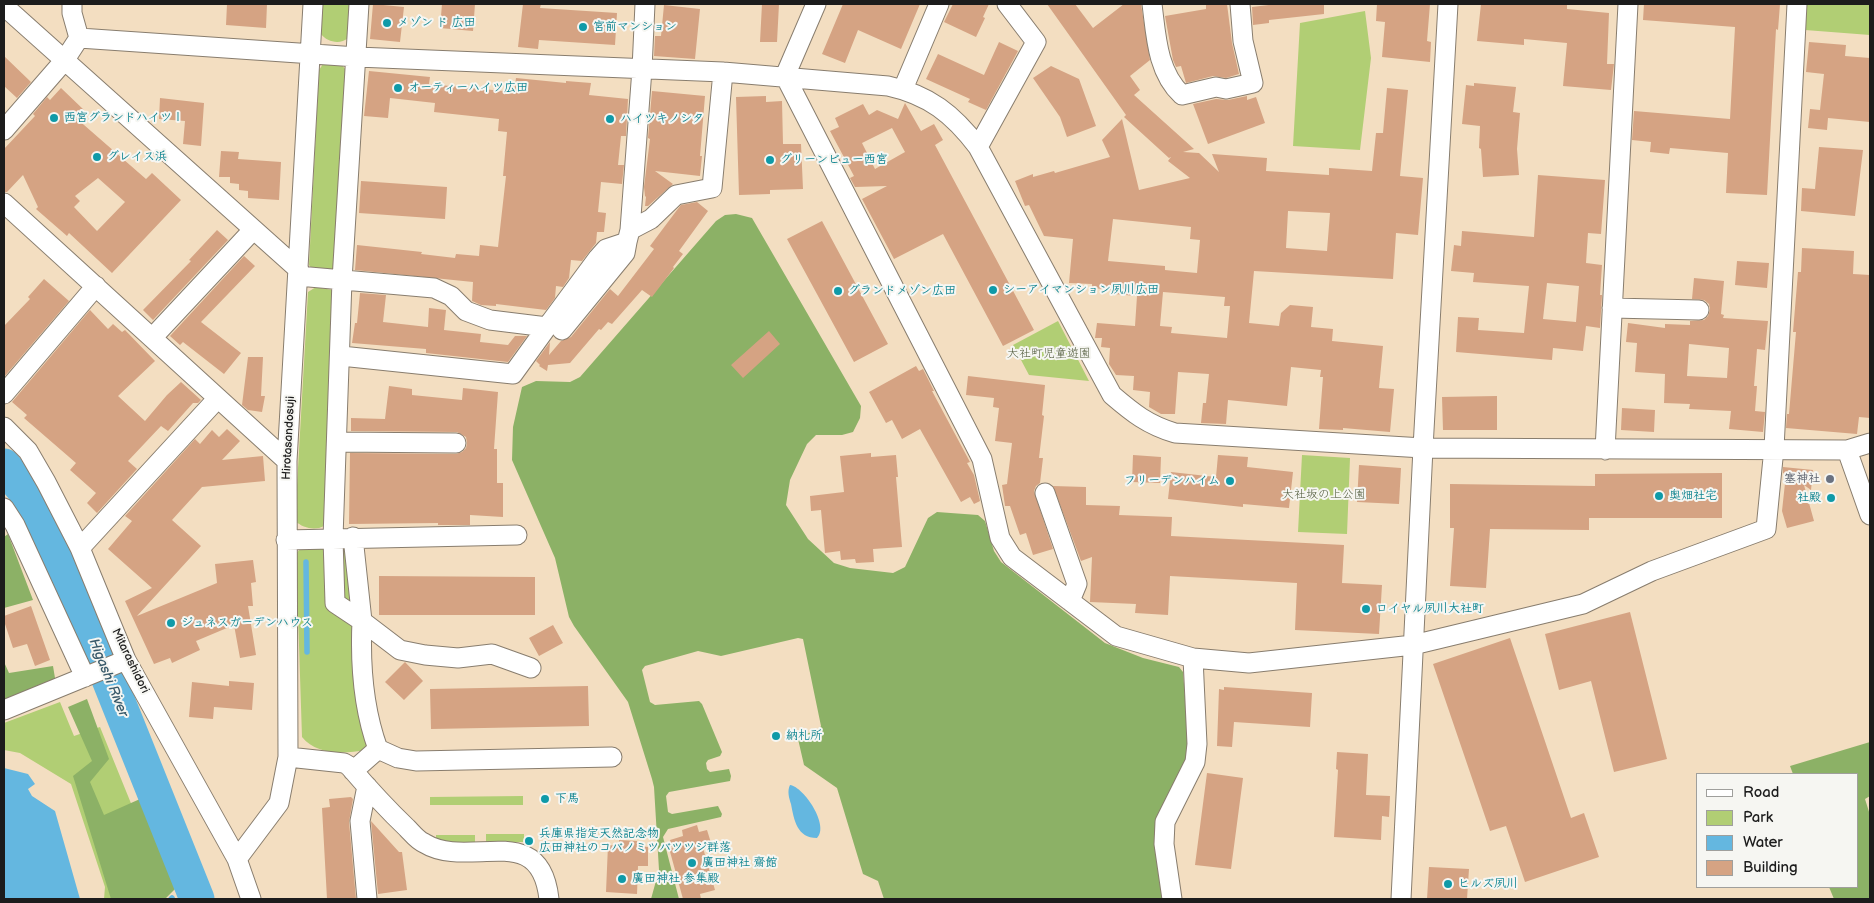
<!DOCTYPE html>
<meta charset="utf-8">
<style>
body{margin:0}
#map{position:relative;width:1874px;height:903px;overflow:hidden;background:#f3dec1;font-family:"Balsamiq Sans",sans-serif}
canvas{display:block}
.frame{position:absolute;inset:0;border:5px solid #1c1c1c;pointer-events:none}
.legend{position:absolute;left:1696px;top:773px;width:162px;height:115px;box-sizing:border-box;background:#f6f6f2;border:1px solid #9f9f9c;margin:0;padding:6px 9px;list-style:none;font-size:15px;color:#1c1c1c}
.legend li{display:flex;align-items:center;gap:10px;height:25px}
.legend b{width:25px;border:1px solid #9f9f9c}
</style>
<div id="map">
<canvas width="1874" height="903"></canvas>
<div class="frame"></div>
<ul class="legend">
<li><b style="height:6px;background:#fff"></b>Road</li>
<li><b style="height:14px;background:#b1ce74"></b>Park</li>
<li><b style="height:14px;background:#64b7e0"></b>Water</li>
<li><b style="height:14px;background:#d5a383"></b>Building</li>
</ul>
</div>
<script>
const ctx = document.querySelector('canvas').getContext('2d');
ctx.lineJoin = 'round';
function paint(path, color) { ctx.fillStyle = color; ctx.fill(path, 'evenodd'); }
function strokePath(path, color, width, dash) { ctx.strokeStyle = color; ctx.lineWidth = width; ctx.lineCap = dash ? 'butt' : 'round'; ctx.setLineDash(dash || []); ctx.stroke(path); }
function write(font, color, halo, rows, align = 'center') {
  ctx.font = font + ' "Balsamiq Sans","Klee One",sans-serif'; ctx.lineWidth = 4; ctx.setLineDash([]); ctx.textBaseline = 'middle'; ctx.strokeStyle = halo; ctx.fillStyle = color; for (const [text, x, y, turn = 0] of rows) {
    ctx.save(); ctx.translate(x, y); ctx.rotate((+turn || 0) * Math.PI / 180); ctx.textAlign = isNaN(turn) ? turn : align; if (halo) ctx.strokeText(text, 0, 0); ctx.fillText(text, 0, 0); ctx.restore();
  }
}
paint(new Path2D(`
 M 323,4 L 350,4 L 348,38 C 340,45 327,42 321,34 Z
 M 1807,4 L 1870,4 L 1870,35 L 1805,30 Z
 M 1365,11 L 1371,58 L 1360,150 L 1293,146 L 1300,23 Z
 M 328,62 L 340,63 L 347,71 L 336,268 L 332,271 L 312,269 L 309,265 L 319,70 L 323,64 Z
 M 316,287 L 332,290 L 324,526 C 315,531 303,528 295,521 L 308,292 Z
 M 1058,321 L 1089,381 L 1029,375 L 1013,345 Z
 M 1302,455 L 1350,458 L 1347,534 L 1298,532 Z
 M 304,546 L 345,548 L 351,558 L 368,745 L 365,750 C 344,754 316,755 302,737 L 296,553 Z
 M 60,702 L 74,736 L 100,727 L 167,892 L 156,899 L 104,899 L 105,887 L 71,784 L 20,753 L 4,750 L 4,723 Z
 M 523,796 L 523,805 L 430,805 L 430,797 Z
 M 486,834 L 524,834 L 524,842 L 486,842 Z
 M 436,835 L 475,835 L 475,843 L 436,843 Z`), '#b1ce74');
paint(new Path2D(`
 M 736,214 L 752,218 L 861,406 L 860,418 L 853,432 L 842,435 L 816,435 L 807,444 L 790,480 L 786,505 L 808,539 L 834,563 L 850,568 L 893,573 L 905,567 L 928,518 L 937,512 L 978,515 L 985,521 L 994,551 L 1001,562 L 1105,643 L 1143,658 L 1179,667 L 1183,672 L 1190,756 L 1155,844 L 1164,899 L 884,899 L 878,881 L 863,874 L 837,788 L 804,765 L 798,739 L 799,736 L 819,730 L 821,726 L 803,639 L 798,638 L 721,656 L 698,651 L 645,666 L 642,670 L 650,702 L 655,705 L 699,701 L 702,704 L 722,752 L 720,756 L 708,760 L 706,763 L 707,769 L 710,772 L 729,769 L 731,776 L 730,781 L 669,792 L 666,796 L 668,812 L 672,814 L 718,806 L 722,814 L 721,817 L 668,829 L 663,837 L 679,899 L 651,899 L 659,870 L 654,787 L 652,779 L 628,702 L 574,626 L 569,617 L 555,558 L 512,460 L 513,427 L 522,387 L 536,381 L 570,382 L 580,377 L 716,221 L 725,215 Z
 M 8,534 L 33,600 L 4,608 L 4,537 Z
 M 4,662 L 9,673 L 53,666 L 56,684 L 4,705 Z
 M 87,699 L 109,759 L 90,782 L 104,815 L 140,799 L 179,885 L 165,899 L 111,899 L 73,776 L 92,761 L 68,707 Z
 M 1870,742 L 1870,796 L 1865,799 L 1870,815 L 1870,899 L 1834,899 L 1829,887 L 1858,887 L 1858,774 L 1793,774 L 1790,766 Z`), '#8cb166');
paint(new Path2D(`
 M 4,768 L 28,774 L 35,784 L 28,789 L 32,796 L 55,811 L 80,899 L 4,899 Z
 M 790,785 C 804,787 830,826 817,838 C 797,838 794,820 791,804 C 789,798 787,791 790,785 Z`), '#64b7e0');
strokePath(new Path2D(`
 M 306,562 L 307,652
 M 171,899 L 172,898`), '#64b7e0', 5.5);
strokePath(new Path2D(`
 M 4,466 L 26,492 L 74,592 L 197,899`), '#64b7e0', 35);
paint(new Path2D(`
 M 227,4 L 267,4 L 266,28 L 226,25 Z
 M 373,4 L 404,7 L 400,42 L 370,39 Z
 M 442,4 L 475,4 L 473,31 L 440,28 Z
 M 523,4 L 541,4 L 540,8 L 617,13 L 615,45 L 539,40 L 538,49 L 518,47 Z
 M 762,4 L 779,4 L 777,42 L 760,42 Z
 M 843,4 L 920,4 L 901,49 L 858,30 L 845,63 L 822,54 Z
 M 953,4 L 989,4 L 983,17 L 985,18 L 976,37 L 944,22 Z
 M 1047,4 L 1075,4 L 1093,28 L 1124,4 L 1141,4 L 1150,60 L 1130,76 L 1140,90 L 1134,95 L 1194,149 L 1183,152 L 1199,153 L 1219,172 L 1212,154 L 1267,158 L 1266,171 L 1329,175 L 1329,168 L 1372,171 L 1376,133 L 1383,133 L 1387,88 L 1408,90 L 1400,176 L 1423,178 L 1418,235 L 1396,233 L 1393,279 L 1254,271 L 1249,323 L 1279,326 L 1281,313 L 1290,305 L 1313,307 L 1311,327 L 1333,329 L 1332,341 L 1383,346 L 1379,388 L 1394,389 L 1390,432 L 1343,428 L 1343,430 L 1319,429 L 1323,377 L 1320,377 L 1321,370 L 1291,367 L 1287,406 L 1228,400 L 1226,424 L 1201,423 L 1203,403 L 1206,403 L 1209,374 L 1178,372 L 1175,414 L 1161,414 L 1149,407 L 1150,392 L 1133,390 L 1134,376 L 1116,375 L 1109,364 L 1110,348 L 1101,347 L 1102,338 L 1095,338 L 1097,323 L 1135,326 L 1137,296 L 1114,294 L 1114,290 L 1092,288 L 1092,284 L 1069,283 L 1073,239 L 1044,236 L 1029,205 L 1025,206 L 1015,181 L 1033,174 L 1033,177 L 1054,171 L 1055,173 L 1110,157 L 1102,140 L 1122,119 L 1139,190 L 1190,178 L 1168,161 L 1171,157 L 1169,158 L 1124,117 L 1126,115 ZM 1288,211 L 1330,213 L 1327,251 L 1286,248 ZM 1113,219 L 1191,227 L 1190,239 L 1200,240 L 1197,273 L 1165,270 L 1165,266 L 1108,261 ZM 1163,292 L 1225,297 L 1224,306 L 1230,306 L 1227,338 L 1171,333 L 1172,327 L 1160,326 Z
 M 1206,4 L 1227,4 L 1232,43 L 1239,74 L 1226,78 L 1213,76 L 1186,83 L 1181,66 L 1176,67 L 1173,60 L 1165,16 L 1206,9 Z
 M 1277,4 L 1324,4 L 1324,14 L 1269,20 L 1269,23 L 1253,25 L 1252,7 Z
 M 1377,4 L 1430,4 L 1427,41 L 1431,42 L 1430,62 L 1382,57 L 1385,22 L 1376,21 Z
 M 1481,4 L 1567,4 L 1567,9 L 1609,13 L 1607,64 L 1614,64 L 1611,90 L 1563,86 L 1567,43 L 1524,39 L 1524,45 L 1477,41 Z
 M 1644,4 L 1780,4 L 1778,30 L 1776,29 L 1767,195 L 1726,193 L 1728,153 L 1670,148 L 1669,154 L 1650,152 L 1651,142 L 1632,140 L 1634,111 L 1730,119 L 1735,27 L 1643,20 Z
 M 664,5 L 700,9 L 695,59 L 654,56 L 655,36 L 661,36 Z
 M 999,42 L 1018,51 L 986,110 L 968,102 L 970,99 L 926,79 L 938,54 L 984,75 Z
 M 1809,42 L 1846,45 L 1845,56 L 1870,58 L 1870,122 L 1828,118 L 1827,130 L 1808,128 L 1810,109 L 1820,110 L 1824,74 L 1806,72 Z
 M 4,56 L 31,82 L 17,98 L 4,86 Z
 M 1051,66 L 1079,79 L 1096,126 L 1067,137 L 1060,117 L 1033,78 Z
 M 369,71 L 430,77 L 429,84 L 514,92 L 516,78 L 566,83 L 566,81 L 591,83 L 589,95 L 628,99 L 626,136 L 621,136 L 618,165 L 624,165 L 622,184 L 601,182 L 598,212 L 606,213 L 604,232 L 597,232 L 596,243 L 582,261 L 571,260 L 569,278 L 563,287 L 556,286 L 555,298 L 546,310 L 496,304 L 496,306 L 481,305 L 472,301 L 473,282 L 355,270 L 357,245 L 422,252 L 421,254 L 455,258 L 456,254 L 479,256 L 480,245 L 498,247 L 506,176 L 503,176 L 507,132 L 498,131 L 499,119 L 434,112 L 435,103 L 390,98 L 388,118 L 364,116 Z
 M 1474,83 L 1516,87 L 1513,112 L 1520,113 L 1517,149 L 1519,175 L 1483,177 L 1481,149 L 1479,148 L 1480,126 L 1462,124 L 1466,85 L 1474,86 Z
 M 61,88 L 84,110 L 76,118 L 146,179 L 152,173 L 181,200 L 112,273 L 69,233 L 67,236 L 36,209 L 38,207 L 23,175 L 7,192 L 4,192 L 4,149 L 35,116 L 33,114 L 47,97 L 50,100 ZM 98,178 L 125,202 L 97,231 L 74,207 L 80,201 L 75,196 Z
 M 652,91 L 705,96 L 700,156 L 702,156 L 700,176 L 655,171 L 673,184 L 648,206 L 645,206 L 646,197 L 645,196 L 644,187 L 650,139 L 648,138 Z
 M 766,96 L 766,102 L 782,101 L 783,144 L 801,144 L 803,189 L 770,190 L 770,194 L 739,195 L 736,97 Z
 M 1247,96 L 1247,100 L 1256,97 L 1265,123 L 1208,144 L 1193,104 L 1216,99 L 1228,100 Z
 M 160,98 L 204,103 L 201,146 L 183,144 L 185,121 L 159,119 Z
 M 905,103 L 921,131 L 934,124 L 943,140 L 935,145 L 1034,330 L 1003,346 L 943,234 L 894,259 L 862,199 L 887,186 L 855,187 L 850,178 L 854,176 L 830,131 L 839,127 L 835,118 L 863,104 L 869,115 L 877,110 L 898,119 ZM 892,128 L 905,152 L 875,169 L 862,143 Z
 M 1819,147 L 1863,150 L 1855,216 L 1801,211 L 1802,188 L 1815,189 Z
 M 221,151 L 239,152 L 238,159 L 281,162 L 279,200 L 248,198 L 248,191 L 239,190 L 239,184 L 230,183 L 230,177 L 219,177 Z
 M 1538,175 L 1605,180 L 1601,234 L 1588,233 L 1586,263 L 1602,265 L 1600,295 L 1602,295 L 1600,328 L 1586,326 L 1583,351 L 1553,348 L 1552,360 L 1456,352 L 1458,317 L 1479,318 L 1478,330 L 1524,333 L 1529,286 L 1473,282 L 1474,273 L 1451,271 L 1454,245 L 1461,246 L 1462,231 L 1534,237 ZM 1547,283 L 1579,286 L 1576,322 L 1543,319 Z
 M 361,181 L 447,187 L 445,219 L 359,213 Z
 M 697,202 L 708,211 L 679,251 L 683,254 L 673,267 L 674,268 L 652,297 L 642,290 L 612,324 L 608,322 L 601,330 L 599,329 L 570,363 L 548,365 L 547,371 L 539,366 L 540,365 L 536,361 L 550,342 L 549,355 L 561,341 L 571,337 L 610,289 L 618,296 L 654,249 L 650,246 L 677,210 L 681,205 Z
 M 822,221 L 888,344 L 854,362 L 787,239 Z
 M 217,230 L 228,240 L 153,320 L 143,310 L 191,261 L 189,260 Z
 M 1802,248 L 1854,251 L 1853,274 L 1870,275 L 1870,418 L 1859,417 L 1857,434 L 1786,428 L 1787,414 L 1789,414 L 1796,332 L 1793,332 L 1798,272 L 1801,272 Z
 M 244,256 L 255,266 L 201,322 L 241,353 L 224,374 L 183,342 L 180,345 L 170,336 Z
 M 1737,261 L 1769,263 L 1767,288 L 1735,285 Z
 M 1694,278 L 1724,281 L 1721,314 L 1724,315 L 1723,318 L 1768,321 L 1765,350 L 1757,349 L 1754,386 L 1757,386 L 1755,411 L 1765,412 L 1763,432 L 1729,429 L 1731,411 L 1689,409 L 1690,404 L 1664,403 L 1665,374 L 1635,372 L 1637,343 L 1626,342 L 1628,323 L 1665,328 L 1665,324 L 1690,325 L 1690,321 L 1704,320 L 1708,316 L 1710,310 L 1709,304 L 1704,300 L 1692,299 ZM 1689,344 L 1729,348 L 1727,378 L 1687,376 Z
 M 44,279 L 69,301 L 4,377 L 4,326 L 30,299 L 28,297 Z
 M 360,293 L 386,295 L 383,322 L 428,327 L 429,308 L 446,310 L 444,330 L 481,334 L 480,342 L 508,345 L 515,336 L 527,336 L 508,362 L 426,353 L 426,349 L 352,343 L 355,323 L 357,323 Z
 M 90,310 L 108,329 L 113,324 L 122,332 L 125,330 L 155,361 L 118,396 L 145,421 L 167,395 L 181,382 L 201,400 L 198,403 L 193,403 L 168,431 L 161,426 L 128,461 L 137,469 L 97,513 L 87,503 L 96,493 L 70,470 L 76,463 L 24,418 L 27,415 L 12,402 Z
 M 769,331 L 780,344 L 743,378 L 731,365 Z
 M 248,357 L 263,357 L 261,396 L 265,396 L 262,412 L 248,410 L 242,405 Z
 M 916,366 L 919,371 L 923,369 L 934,391 L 932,391 L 970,462 L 967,463 L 974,475 L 980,501 L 974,504 L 970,497 L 961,502 L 920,429 L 902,439 L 892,420 L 886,423 L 869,392 Z
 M 968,376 L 1045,385 L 1042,415 L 1044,416 L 1039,458 L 1043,458 L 1040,483 L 1036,486 L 1034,491 L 1053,549 L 1033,555 L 1026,533 L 1020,535 L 1010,506 L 1005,506 L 1002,485 L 1007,484 L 1012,443 L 995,441 L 999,408 L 993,407 L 994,398 L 966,395 Z
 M 389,386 L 412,389 L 412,395 L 462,400 L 463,388 L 498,392 L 494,449 L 497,449 L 497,483 L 503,483 L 503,517 L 470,515 L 470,525 L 438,525 L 438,523 L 349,524 L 350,453 L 456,454 L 462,452 L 466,448 L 467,443 L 466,437 L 457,432 L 351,431 L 351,418 L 385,419 Z
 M 1497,396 L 1497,430 L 1443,430 L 1442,397 Z
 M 1622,408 L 1655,410 L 1654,432 L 1621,430 Z
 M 227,429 L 240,441 L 222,460 L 263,456 L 265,481 L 202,487 L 172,520 L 201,546 L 137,616 L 217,583 L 215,564 L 253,560 L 256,582 L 251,583 L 253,606 L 248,606 L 256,655 L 240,658 L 234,625 L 196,641 L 200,650 L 172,663 L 170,658 L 154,664 L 125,601 L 152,588 L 108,549 L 132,521 L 125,516 L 195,439 L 200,444 L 212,430 L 219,437 Z
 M 871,453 L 871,457 L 896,455 L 898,477 L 896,477 L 902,547 L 873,549 L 874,562 L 856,563 L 855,559 L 841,560 L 840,551 L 825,553 L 821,510 L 811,511 L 810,496 L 844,492 L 840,456 Z
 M 1133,455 L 1161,457 L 1160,483 L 1132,482 Z
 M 1218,455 L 1248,457 L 1247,467 L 1293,472 L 1289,508 L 1243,504 L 1243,507 L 1168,499 L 1171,472 L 1216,477 Z
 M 1359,465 L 1401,468 L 1399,504 L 1357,502 Z
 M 1783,467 L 1813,470 L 1811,490 L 1804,485 L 1814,521 L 1787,528 L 1782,511 L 1786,474 L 1783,473 Z
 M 1722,473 L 1722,518 L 1589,518 L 1589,530 L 1490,529 L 1486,588 L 1450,586 L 1454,528 L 1450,528 L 1450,484 L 1595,486 L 1595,474 Z
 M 1053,486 L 1086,487 L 1086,505 L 1120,506 L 1119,515 L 1172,517 L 1171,536 L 1344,545 L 1342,583 L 1382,585 L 1379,634 L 1295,630 L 1297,583 L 1170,576 L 1168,615 L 1135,613 L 1136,604 L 1090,602 L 1092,557 L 1081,561 Z
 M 379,576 L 535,577 L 535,615 L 379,615 Z
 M 31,606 L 50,660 L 35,666 L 27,644 L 13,648 L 4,621 L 4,616 Z
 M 1630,612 L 1667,759 L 1614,772 L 1591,681 L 1559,690 L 1545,634 Z
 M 553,625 L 563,643 L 539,656 L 529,638 Z
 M 1510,638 L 1571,818 L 1584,813 L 1599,857 L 1525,882 L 1506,826 L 1490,831 L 1433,664 Z
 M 405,662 L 423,681 L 404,700 L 385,682 Z
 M 229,681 L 254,683 L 252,710 L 214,707 L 213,719 L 189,717 L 192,682 L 229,686 Z
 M 588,686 L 589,726 L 431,729 L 430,689 Z
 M 1224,687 L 1312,693 L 1310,727 L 1234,722 L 1232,747 L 1217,746 L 1219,689 L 1224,690 Z
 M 1337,752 L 1368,754 L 1366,795 L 1390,796 L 1389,817 L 1382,816 L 1381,840 L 1334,837 L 1338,770 L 1336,769 Z
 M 1207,773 L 1243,778 L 1231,869 L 1195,865 Z
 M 351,797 L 353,799 L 349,822 L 356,899 L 327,899 L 322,808 L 330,807 L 329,799 Z
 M 371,821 L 399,852 L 402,852 L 407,890 L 378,894 Z
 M 697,825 L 699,832 L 707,830 L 712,846 L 703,848 L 715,890 L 700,894 L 701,899 L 683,899 L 669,848 L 672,848 L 670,840 L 683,836 L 682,830 Z
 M 619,840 L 637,841 L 637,846 L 648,847 L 648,866 L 638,866 L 637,894 L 606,892 L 608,845 L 619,846 Z
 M 1429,867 L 1469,869 L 1467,899 L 1427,899 Z`), '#d5a383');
const minor = new Path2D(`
 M 359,4 L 342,280 L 333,538 L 335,603 L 362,621 C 360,664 363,708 378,749
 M 645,4 L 642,69 L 630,230 L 651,219 L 676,195 L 712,188 L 723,72
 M 1152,4 C 1156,35 1157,72 1182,95 L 1216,87 L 1226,89 L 1253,83 L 1243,41 L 1240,4
 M 4,6 L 299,270
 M 79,38 L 357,57 L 723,72 L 888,86 C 929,95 953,114 978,147 L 1112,395 C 1133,413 1148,425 1175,433 L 1423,448 L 1847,450 L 1870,443
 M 785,76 L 982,459 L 1000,538 L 1012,557 L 1116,636 L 1193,658 L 1249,663 L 1413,645 L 1583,604 L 1652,571 L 1766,529 L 1774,448 L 1797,4
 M 785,76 L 816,4
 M 903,89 L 939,4
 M 4,130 L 64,61 L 79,38 L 72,13 L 72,4
 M 978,147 L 1036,42 L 1007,4
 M 4,203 L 287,461
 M 298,276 L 434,288 L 451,296 L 466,311 L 490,320 L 547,327 L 513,374 L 341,356
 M 1612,308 L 1699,310
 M 547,327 L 598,258 L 606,249 L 627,242 L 630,230
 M 562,330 L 625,253 L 627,242
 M 152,338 L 253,230
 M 4,394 L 96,286
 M 4,427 L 28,451 L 46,482 L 80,548 L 126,660 L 237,859 L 251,899
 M 337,442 L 456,443
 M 1605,450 L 1628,4
 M 1847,450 L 1870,515
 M 1045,493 L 1077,584 L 1070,601
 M 4,508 L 15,525 L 85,677
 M 353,537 L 362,621 L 400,650 L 425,655 L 458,658 L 492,654 L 531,668
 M 286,540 L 517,535
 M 80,548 L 218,398
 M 4,710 L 126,660
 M 288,757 L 344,763 L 349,766 C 367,787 387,809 407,828 C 412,833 417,840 424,843 C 469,871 540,818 549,899
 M 353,771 L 378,749 L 398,758 L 416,761 L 612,757
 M 367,786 L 360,821 L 367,899
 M 237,859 L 279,803 L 288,757 L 287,461 L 313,4
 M 1172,899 L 1164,844 L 1165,822 L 1195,762 L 1197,744 L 1193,658
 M 1401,899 L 1423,448 L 1448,4`);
strokePath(minor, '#887d6e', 21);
strokePath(minor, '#fff', 19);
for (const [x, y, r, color] of [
 [387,23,5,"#0f9aa8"],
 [583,27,5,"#0f9aa8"],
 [398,88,5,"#0f9aa8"],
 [54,118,5,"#0f9aa8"],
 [610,119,5,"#0f9aa8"],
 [97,157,5,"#0f9aa8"],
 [770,160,5,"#0f9aa8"],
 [993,290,5,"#0f9aa8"],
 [838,291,5,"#0f9aa8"],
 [1830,479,5,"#6b7280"],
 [1230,481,5,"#0f9aa8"],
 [1659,496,5,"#0f9aa8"],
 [1831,498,5,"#0f9aa8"],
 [1366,609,5,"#0f9aa8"],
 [171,623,5,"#0f9aa8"],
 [776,736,5,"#0f9aa8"],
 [545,799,5,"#0f9aa8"],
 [529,841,5,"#0f9aa8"],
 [692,863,5,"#0f9aa8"],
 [622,879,5,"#0f9aa8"],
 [1448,884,5,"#0f9aa8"]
]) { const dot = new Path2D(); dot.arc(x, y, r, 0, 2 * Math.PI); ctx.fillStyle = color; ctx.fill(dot); strokePath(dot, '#f6f6f2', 2); }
write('bold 12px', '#0d838f', '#f6f6f2', [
 ["メゾン ド 広田",397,23],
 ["宮前マンション",593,27],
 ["オーティーハイツ広田",408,88],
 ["西宮グランドハイツⅠ",64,118],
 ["ハイツキノシタ",620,119],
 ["グレイス浜",107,157],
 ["グリーンビュー西宮",780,160],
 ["シーアイマンション夙川広田",1003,290],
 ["グランドメゾン広田",848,291],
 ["フリーデンハイム",1220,481,"right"],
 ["奥畑社宅",1669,496],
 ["社殿",1821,498,"right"],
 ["ロイヤル夙川大社町",1376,609],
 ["ジュネスガーデンハウス",181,623],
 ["納札所",786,736],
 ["下馬",555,799],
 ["兵庫県指定天然記念物",539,834],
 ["広田神社のコバノミツバツツジ群落",539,848],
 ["廣田神社 齋館",702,863],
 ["廣田神社 参集殿",632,879],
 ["ヒルズ夙川",1458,884]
], 'left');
write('12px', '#505a3b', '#f6f6f2', [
 ["大社町児童遊園",1049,354],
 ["大社坂の上公園",1324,495]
]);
write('12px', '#1c1c1c', '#f6f6f2', [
 ["Hirotasandosuji",289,438,-87],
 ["Mitarashidori",130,661,64]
]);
write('bold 12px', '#5b616d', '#f6f6f2', [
 ["塞神社",1820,479]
], 'right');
write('italic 14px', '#395a6a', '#f6f6f2', [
 ["Higashi River",108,678,68]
]);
</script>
